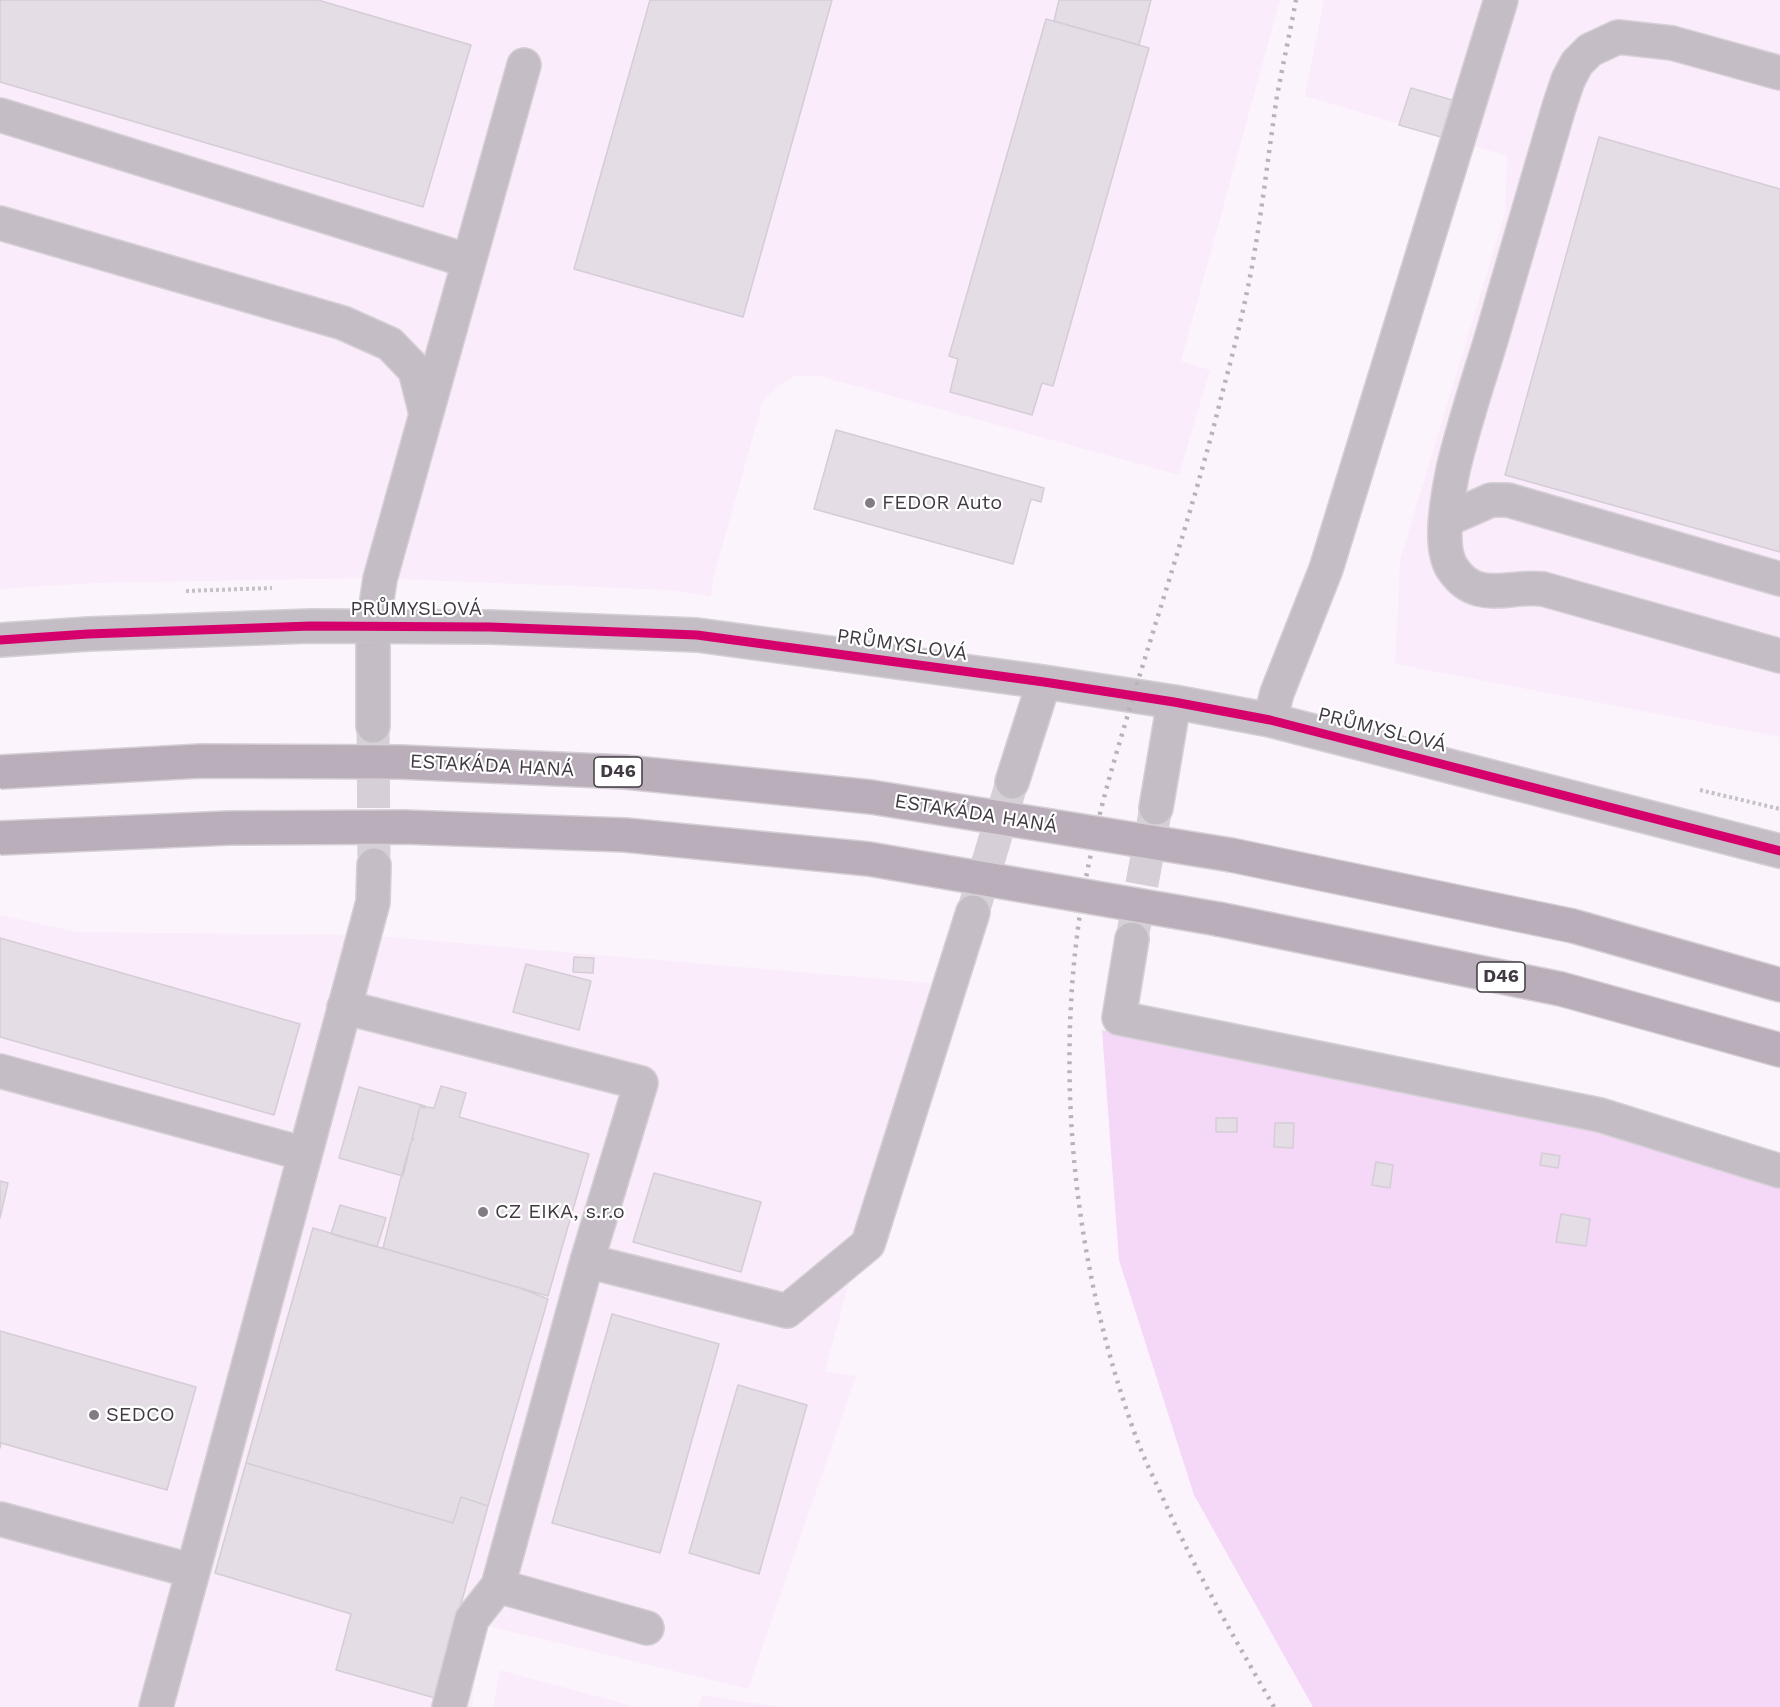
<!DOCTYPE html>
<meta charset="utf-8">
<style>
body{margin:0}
canvas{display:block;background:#fbf4fc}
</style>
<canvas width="1780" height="1707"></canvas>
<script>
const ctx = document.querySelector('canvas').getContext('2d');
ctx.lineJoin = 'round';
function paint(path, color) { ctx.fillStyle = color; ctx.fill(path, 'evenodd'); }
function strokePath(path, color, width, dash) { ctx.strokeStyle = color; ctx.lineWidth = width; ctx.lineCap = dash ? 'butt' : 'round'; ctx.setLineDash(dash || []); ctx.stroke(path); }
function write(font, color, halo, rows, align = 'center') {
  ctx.font = font + ' "Work Sans",sans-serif'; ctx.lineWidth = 4.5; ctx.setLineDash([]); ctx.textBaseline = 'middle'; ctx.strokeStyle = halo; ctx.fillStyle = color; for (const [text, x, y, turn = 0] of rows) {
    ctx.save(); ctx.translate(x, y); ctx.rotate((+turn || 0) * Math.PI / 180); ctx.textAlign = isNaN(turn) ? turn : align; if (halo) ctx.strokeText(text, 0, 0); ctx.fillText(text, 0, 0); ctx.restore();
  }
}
paint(new Path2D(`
 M 0,0 L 1280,0 L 1181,361 L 1210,370 L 1179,475 L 819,376 L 795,376 L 780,385 L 763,401 L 713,579 L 711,596 L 667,590 L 372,578 L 95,583 L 0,589 Z
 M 1324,0 L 1780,0 L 1780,737 L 1395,664 L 1400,560 L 1505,213 L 1507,156 L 1305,96 Z
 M 0,915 L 77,932 L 364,935 L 931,983 L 825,1371 L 856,1376 L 748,1689 L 480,1624 L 472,1707 L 0,1707 Z
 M 500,1670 L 636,1707 L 493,1707 Z
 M 703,1695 L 780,1707 L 698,1707 Z`), '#fbecfc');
paint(new Path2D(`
 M 1102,1030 L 1516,1109 L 1780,1180 L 1780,1707 L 1313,1707 L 1194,1495 L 1119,1260 Z`), '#f5d7f8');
const building = new Path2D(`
 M 0,0 L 318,0 L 471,45 L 423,207 L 0,82 Z
 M 650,0 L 832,0 L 743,317 L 574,269 Z
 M 1059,0 L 1151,0 L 1139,45 L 1054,21 Z
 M 1046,19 L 1149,48 L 1053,386 L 1042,383 L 1032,415 L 950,392 L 958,359 L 949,356 Z
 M 1411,88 L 1452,100 L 1441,137 L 1399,125 Z
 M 1599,137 L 1780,189 L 1780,552 L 1505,475 Z
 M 836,430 L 1044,488 L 1041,502 L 1031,499 L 1013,564 L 814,509 Z
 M 0,938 L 300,1024 L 274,1115 L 0,1037 Z
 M 574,957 L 594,958 L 593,973 L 573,972 Z
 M 526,964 L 591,981 L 579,1030 L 513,1012 Z
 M 441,1086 L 466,1093 L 459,1117 L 589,1154 L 548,1296 L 383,1248 L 402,1173 L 411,1142 L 414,1139 L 412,1139 L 420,1106 L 434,1108 Z
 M 359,1087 L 425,1106 L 424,1108 L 420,1106 L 412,1139 L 414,1139 L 411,1142 L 403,1176 L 339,1158 Z
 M 1216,1118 L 1237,1118 L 1237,1132 L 1216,1132 Z
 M 1275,1123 L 1294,1123 L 1293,1148 L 1274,1147 Z
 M 1542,1153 L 1560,1156 L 1558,1168 L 1540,1165 Z
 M 1376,1162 L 1393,1165 L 1390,1188 L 1372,1185 Z
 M 654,1173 L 761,1202 L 741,1272 L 633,1242 Z
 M 0,1181 L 8,1183 L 0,1218 Z
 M 340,1205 L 386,1218 L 377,1247 L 331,1234 Z
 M 1561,1214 L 1590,1219 L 1586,1246 L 1556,1242 Z
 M 313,1228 L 520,1288 L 548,1299 L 488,1506 L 461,1497 L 453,1523 L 246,1463 Z
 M 612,1314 L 719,1344 L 660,1553 L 552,1523 Z
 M 0,1331 L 196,1387 L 167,1490 L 1,1443 L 0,1448 Z
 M 738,1385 L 807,1405 L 759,1574 L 689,1553 Z
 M 246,1463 L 453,1523 L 461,1497 L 488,1506 L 435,1698 L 336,1670 L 351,1614 L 215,1573 Z`);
paint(building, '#e4dde5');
strokePath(building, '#d4cdd5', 1.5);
strokePath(new Path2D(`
 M 373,726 L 374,865
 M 973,912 L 1012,782
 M 1133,933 L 1155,813`), '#d6cfd7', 33, [33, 16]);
const minor = new Path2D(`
 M 1780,73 L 1672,43 L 1618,37 L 1590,50 L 1577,63 L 1568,80 L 1559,107 C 1536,186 1513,264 1490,343 C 1477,385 1463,427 1453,470 C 1448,495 1438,546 1452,568 C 1476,605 1508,585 1543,589 L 1780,656
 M 0,115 L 469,261
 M 0,223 L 343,323 L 390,344 L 415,370 L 426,414
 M 1446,520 L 1491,500 L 1508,500 L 1780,579
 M 0,640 L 88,634 L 311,626 L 490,627 L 697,635 L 1044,682 L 1174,702 L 1270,720 L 1780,851
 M 1270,720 L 1277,693 L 1326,569 L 1501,0
 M 373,726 L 373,626 L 380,579 L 524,65
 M 1012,782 L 1044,682
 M 1156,808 L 1174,702
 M 1132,939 L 1119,1018 L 1600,1115 L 1780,1171
 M 344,1007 L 641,1083 L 587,1261 L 787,1311 L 868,1244 L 973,912
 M 0,1071 L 305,1154
 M 587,1261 L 498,1586 L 647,1628
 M 0,1519 L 193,1571 L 373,902 L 374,865
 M 156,1707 L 193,1571
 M 449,1707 L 472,1619 L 498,1586`);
const highway = new Path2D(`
 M 1231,855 L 1573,926 L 1780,985
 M 1218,919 L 1561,989 L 1780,1050`);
strokePath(minor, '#d5d0d6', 36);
strokePath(highway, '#d5d0d6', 36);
strokePath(new Path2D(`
 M 186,591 L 272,588
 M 1700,790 L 1780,809`), '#c6c0c7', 4, [3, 3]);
strokePath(minor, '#c4bdc5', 33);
strokePath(highway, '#b9aeba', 33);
strokePath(new Path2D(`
 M 1274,1707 C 1234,1638 1194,1568 1161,1494 C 1153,1476 1143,1457 1136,1437 C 1070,1256 1050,1047 1090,858 C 1101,802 1118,748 1134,694 C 1164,595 1197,495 1222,394 C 1234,349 1246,302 1254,255 C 1263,203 1269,149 1277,96 C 1283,64 1290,32 1296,0`), '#b8b3b8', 4.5, [3, 6]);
const highwayBridge = new Path2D(`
 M 0,772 L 201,761 L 400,762 L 625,772 L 871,797 L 1231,855
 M 0,838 L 229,828 L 404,827 L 625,835 L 869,859 L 1218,919`);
strokePath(highwayBridge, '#d5d0d6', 36, []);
strokePath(highwayBridge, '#b9aeba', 33);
strokePath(new Path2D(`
 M 0,640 L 88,634 L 311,626 L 490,627 L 697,635 L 1044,682 L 1174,702 L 1270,720 L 1780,851`), '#d6006c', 9);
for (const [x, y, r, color] of [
 [870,503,6,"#837b84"],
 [483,1212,6,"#837b84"],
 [94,1415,6,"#837b84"]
]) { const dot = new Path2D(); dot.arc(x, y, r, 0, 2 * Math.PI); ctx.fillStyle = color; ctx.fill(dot); strokePath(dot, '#fff', 2); }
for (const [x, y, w] of [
 [618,772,48],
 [1501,977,48]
]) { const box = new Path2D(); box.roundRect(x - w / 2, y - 15, w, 30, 4.5); ctx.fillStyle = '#fff'; ctx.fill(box); strokePath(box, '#423a43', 1.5); }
write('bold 18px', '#423a43', null, [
 ["D46",618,772],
 ["D46",1501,977]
]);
write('20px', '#423a43', '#fff', [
 ["FEDOR Auto",882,503],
 ["CZ EIKA, s.r.o",495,1212],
 ["SEDCO",106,1415]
], 'left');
write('20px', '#423a43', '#fff', [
 ["PRŮMYSLOVÁ",416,609],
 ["PRŮMYSLOVÁ",902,645,8],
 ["PRŮMYSLOVÁ",1382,730,14],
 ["ESTAKÁDA HANÁ",492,766,3],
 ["ESTAKÁDA HANÁ",976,814,9]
]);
</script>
